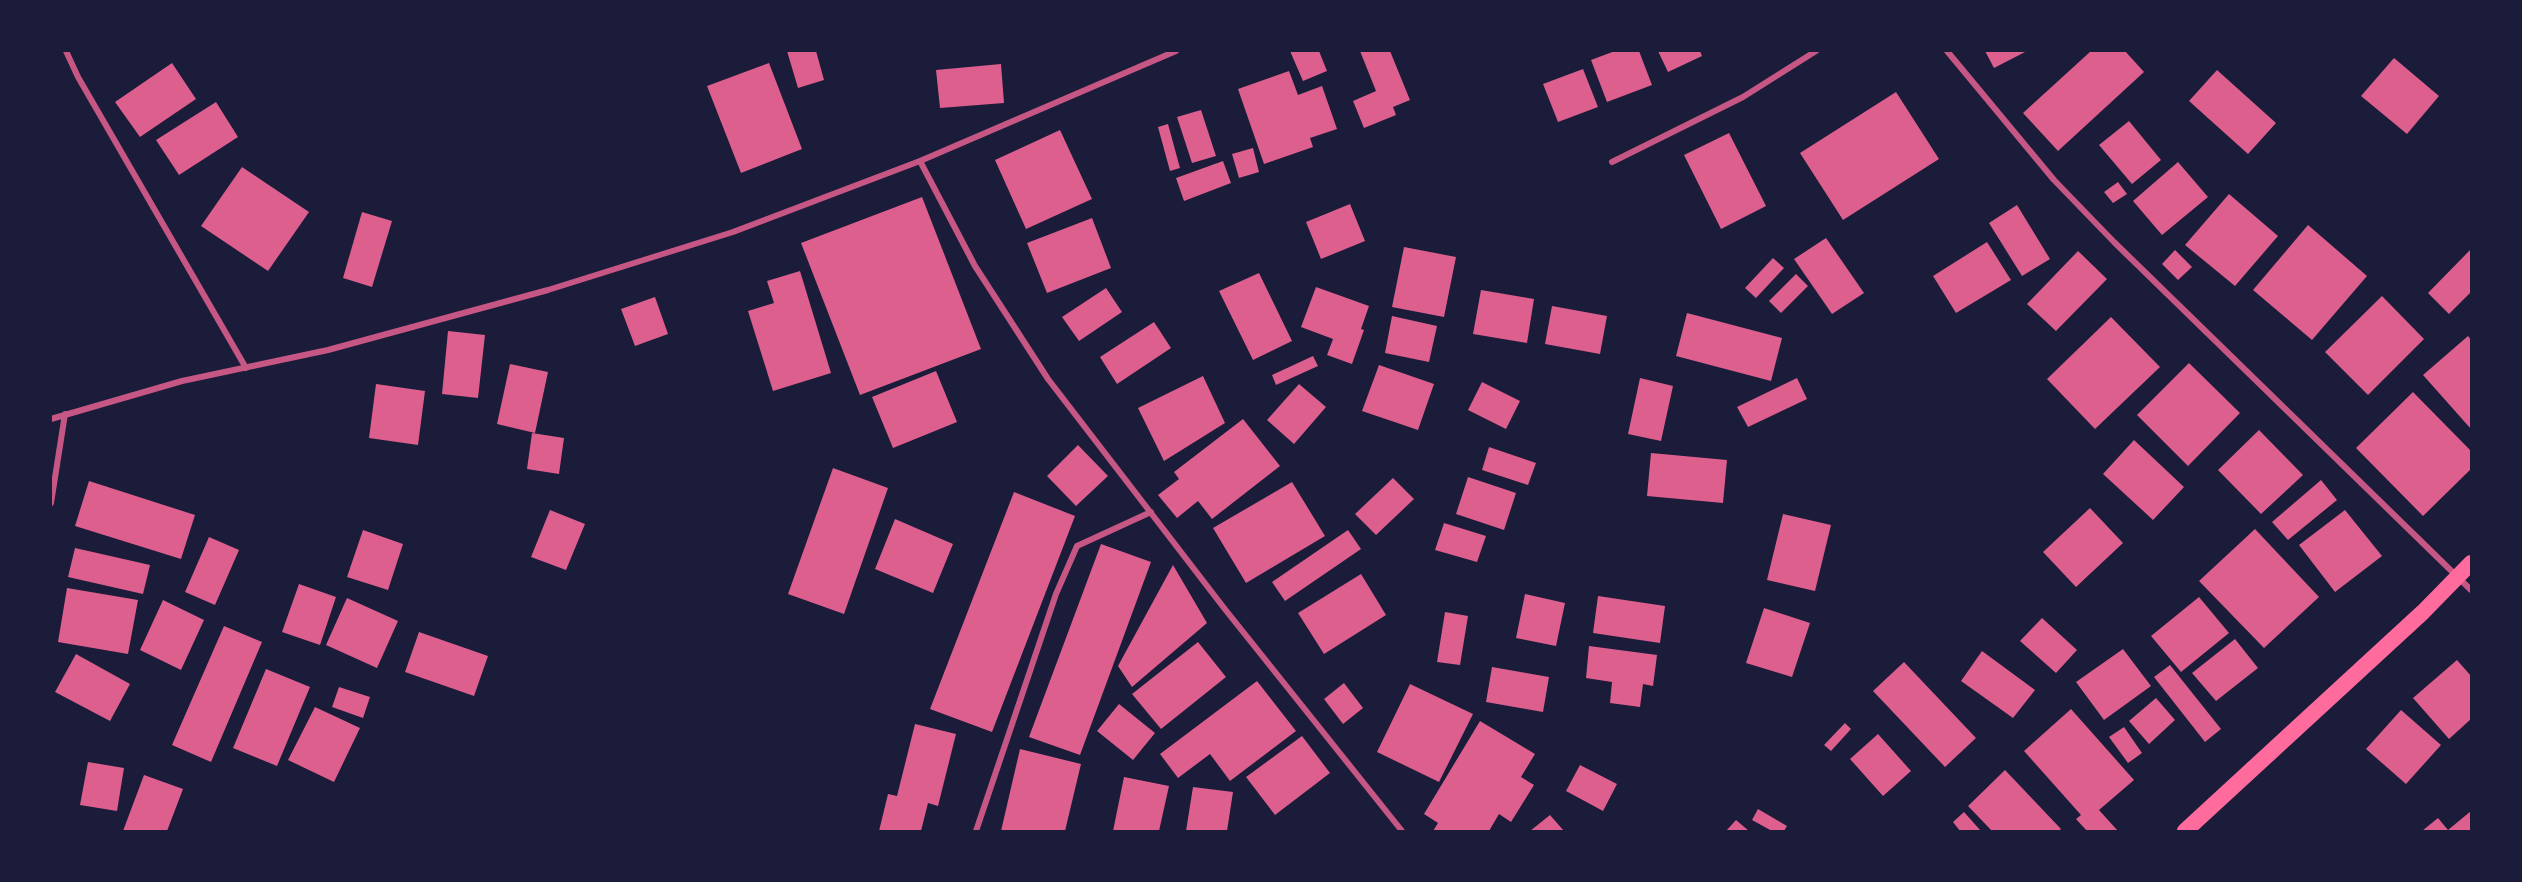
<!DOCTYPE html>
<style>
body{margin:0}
#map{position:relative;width:2522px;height:882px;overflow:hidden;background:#1b1b3a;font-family:"Work Sans",sans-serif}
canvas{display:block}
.frame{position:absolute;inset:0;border:52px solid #1b1b3a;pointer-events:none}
</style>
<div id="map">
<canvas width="2522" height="882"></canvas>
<div class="frame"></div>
</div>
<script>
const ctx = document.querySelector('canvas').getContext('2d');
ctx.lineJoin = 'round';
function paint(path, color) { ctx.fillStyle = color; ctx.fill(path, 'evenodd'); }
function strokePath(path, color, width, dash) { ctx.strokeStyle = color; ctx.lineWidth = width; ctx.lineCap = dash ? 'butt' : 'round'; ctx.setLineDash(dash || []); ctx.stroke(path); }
paint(new Path2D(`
 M 787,51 L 816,51 L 824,80 L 798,88 Z
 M 1290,51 L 1319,51 L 1327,71 L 1303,81 Z
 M 1360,51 L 1390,51 L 1410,100 L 1393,107 L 1396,115 L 1364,128 L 1353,101 L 1376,91 Z
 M 1615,51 L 1639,51 L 1652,85 L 1607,102 L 1591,60 Z
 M 1658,51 L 1700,51 L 1702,56 L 1668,72 Z
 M 1985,51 L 2027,51 L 1994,68 Z
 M 2091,51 L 2125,51 L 2144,72 L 2058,151 L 2023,113 Z
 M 2394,58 L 2439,96 L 2407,134 L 2361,96 Z
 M 172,63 L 196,99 L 140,137 L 115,102 Z
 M 769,63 L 802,149 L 741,173 L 707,86 Z
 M 1001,64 L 1004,103 L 940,108 L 936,70 Z
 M 1583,69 L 1598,107 L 1558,122 L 1543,84 Z
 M 2217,70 L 2276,123 L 2248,154 L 2189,101 Z
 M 1289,71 L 1298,95 L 1322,86 L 1337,129 L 1310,138 L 1313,147 L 1264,164 L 1238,89 Z
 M 1896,92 L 1939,159 L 1843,220 L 1800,153 Z
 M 216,102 L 238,137 L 179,175 L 156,140 Z
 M 1201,110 L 1216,156 L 1192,163 L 1177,117 Z
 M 2129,121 L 2161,160 L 2132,184 L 2099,145 Z
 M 1168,124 L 1180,168 L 1170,171 L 1158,127 Z
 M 1060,130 L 1092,199 L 1026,229 L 995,160 Z
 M 1729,133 L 1766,206 L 1721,229 L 1684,155 Z
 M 1253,148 L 1259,172 L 1239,178 L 1232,154 Z
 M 1223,161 L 1231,183 L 1184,201 L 1176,178 Z
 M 2178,162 L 2208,197 L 2162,235 L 2133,201 Z
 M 242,167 L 309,212 L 268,271 L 201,226 Z
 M 2118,182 L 2127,194 L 2113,203 L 2104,192 Z
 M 2229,194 L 2278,236 L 2235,286 L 2185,245 Z
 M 922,197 L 981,349 L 860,395 L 801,243 Z
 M 1350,204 L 1365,241 L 1321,259 L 1306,222 Z
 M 2017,205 L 2050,259 L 2022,276 L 1989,223 Z
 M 362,212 L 392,221 L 372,287 L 343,278 Z
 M 1092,218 L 1111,268 L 1047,293 L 1027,243 Z
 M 2308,225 L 2367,276 L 2312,340 L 2253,290 Z
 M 1826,238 L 1864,293 L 1832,314 L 1794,259 Z
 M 1987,242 L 2011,280 L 1956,313 L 1933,276 Z
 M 1404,247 L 1456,257 L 1444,317 L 1392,307 Z
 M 2471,249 L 2471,292 L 2449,314 L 2428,293 Z
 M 2175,250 L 2192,267 L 2178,280 L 2162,264 Z
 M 2078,251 L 2107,279 L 2056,331 L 2027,304 Z
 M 1773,258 L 1784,268 L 1756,298 L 1745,288 Z
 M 800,271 L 831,373 L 773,391 L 748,311 L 774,303 L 767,281 Z
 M 1259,273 L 1292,341 L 1253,360 L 1219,291 Z
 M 1796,274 L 1808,286 L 1781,313 L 1769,301 Z
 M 1316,287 L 1369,306 L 1361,329 L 1364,330 L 1352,364 L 1327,355 L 1333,339 L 1301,327 Z
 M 1106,288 L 1122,312 L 1079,341 L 1062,317 Z
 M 1481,290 L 1534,299 L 1527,343 L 1473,334 Z
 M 2382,296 L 2424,339 L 2368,395 L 2325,352 Z
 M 655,297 L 668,334 L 635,346 L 621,309 Z
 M 1552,306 L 1607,316 L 1600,354 L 1545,344 Z
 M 1687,313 L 1782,338 L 1771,381 L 1676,356 Z
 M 1392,316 L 1437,326 L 1429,362 L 1385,353 Z
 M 2111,317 L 2160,367 L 2095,429 L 2047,379 Z
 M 1154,322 L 1171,348 L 1117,384 L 1100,357 Z
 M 448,331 L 485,335 L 478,398 L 442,394 Z
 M 2468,336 L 2471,340 L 2471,429 L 2423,375 Z
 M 1313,356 L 1318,366 L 1276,385 L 1272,375 Z
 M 2189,363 L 2240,413 L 2188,466 L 2137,415 Z
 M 510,364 L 548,372 L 535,433 L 497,424 Z
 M 1379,365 L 1434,384 L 1418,430 L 1362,411 Z
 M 936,371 L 957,422 L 893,448 L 872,397 Z
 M 1203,376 L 1225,423 L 1164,461 L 1138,408 Z
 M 1640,378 L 1673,386 L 1661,441 L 1628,434 Z
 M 1797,378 L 1807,399 L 1748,427 L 1737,407 Z
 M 1482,382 L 1520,401 L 1506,429 L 1468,410 Z
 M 376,384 L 425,391 L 418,445 L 369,438 Z
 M 1299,384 L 1326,407 L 1294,444 L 1267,420 Z
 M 2413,392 L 2471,451 L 2471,469 L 2423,516 L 2356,448 Z
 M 1243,419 L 1280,466 L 1212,519 L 1198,501 L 1177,518 L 1158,495 L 1179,479 L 1174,472 Z
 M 2259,430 L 2303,475 L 2261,514 L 2218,470 Z
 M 532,433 L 564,438 L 559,474 L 527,469 Z
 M 2134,440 L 2184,487 L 2153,520 L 2103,474 Z
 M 1078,445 L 1108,476 L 1076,506 L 1047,476 Z
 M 1489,447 L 1536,463 L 1528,485 L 1482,470 Z
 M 1651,453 L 1727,460 L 1723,503 L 1647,496 Z
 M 833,468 L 888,488 L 844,614 L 788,594 Z
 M 1468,477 L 1516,493 L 1504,530 L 1456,514 Z
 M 1393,478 L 1414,499 L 1376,535 L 1355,514 Z
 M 2321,480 L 2337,500 L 2288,540 L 2272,522 Z
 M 89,481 L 195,515 L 181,559 L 75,526 Z
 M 1292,482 L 1325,536 L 1246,583 L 1213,528 Z
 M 1014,492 L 1075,516 L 992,732 L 930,709 Z
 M 2090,508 L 2123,543 L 2076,587 L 2043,552 Z
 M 550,510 L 585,524 L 566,570 L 531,557 Z
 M 2345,510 L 2382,556 L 2335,592 L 2299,545 Z
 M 1783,514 L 1831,525 L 1815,591 L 1767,580 Z
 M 895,519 L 953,544 L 933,593 L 875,569 Z
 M 1444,523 L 1486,536 L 1477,562 L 1435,550 Z
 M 2255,529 L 2319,597 L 2264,648 L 2199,581 Z
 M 363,530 L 403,544 L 388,590 L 347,577 Z
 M 1348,530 L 1361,549 L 1285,601 L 1272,582 Z
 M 209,537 L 239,550 L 215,605 L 185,592 Z
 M 1101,544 L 1151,562 L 1080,755 L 1029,737 Z
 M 75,548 L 150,565 L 143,594 L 68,577 Z
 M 1173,565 L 1207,623 L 1132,687 L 1118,666 Z
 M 1361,574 L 1386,615 L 1324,654 L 1298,613 Z
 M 299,584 L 336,597 L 320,645 L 282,632 Z
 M 67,588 L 138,600 L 128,654 L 58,642 Z
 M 1525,594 L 1565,603 L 1556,646 L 1516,638 Z
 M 1598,596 L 1665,606 L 1660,643 L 1593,633 Z
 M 2199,597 L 2229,633 L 2181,672 L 2151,636 Z
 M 347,598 L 398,621 L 377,668 L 326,645 Z
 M 163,600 L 204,620 L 181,670 L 140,650 Z
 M 1764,608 L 1810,623 L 1792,677 L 1746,663 Z
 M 1445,612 L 1468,616 L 1460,665 L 1437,662 Z
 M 2042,618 L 2077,650 L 2056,673 L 2020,641 Z
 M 224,626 L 262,642 L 211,762 L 172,745 Z
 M 419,632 L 488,656 L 474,696 L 405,672 Z
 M 2235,639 L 2258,668 L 2216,701 L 2192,673 Z
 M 1198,642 L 1226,677 L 1161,729 L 1132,694 Z
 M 1589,646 L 1657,655 L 1653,686 L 1643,684 L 1640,707 L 1610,703 L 1612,682 L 1586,678 Z
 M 2123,649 L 2151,686 L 2104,720 L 2076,682 Z
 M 1982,651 L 2035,690 L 2013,718 L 1961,681 Z
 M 76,654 L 130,684 L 110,721 L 55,692 Z
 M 2457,660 L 2471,676 L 2471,719 L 2449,739 L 2413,698 Z
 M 1904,662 L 1976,738 L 1945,767 L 1873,691 Z
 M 2170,665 L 2221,729 L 2205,742 L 2154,677 Z
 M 1492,667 L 1549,677 L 1543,712 L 1486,702 Z
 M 266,669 L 310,687 L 277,766 L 233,748 Z
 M 1257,681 L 1296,731 L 1230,781 L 1210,754 L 1178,778 L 1160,754 Z
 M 1344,683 L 1363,708 L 1343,724 L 1324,699 Z
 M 1410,684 L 1473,714 L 1439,782 L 1377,752 Z
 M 339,687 L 370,697 L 363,718 L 332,707 Z
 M 2156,698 L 2175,720 L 2149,744 L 2129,721 Z
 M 1119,704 L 1155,733 L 1133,760 L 1097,731 Z
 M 315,707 L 360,728 L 334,782 L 288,760 Z
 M 2071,709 L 2134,780 L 2099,810 L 2118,831 L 2087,831 L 2076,819 L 2081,815 L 2024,751 Z
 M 2401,710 L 2441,745 L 2406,784 L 2366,749 Z
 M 1480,721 L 1535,754 L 1521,777 L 1534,785 L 1511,822 L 1499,814 L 1489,831 L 1433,831 L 1438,823 L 1424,814 Z
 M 1845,723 L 1851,729 L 1831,751 L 1824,745 Z
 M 915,724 L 956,734 L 938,806 L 928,803 L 921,831 L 879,831 L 888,794 L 897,796 Z
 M 2124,727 L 2142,753 L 2128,763 L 2109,737 Z
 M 1878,734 L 1911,771 L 1883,796 L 1850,759 Z
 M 1302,736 L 1330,773 L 1275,815 L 1246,777 Z
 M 1020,749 L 1081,764 L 1065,831 L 1001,831 Z
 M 88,762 L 124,768 L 117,811 L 80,805 Z
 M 1580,765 L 1617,784 L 1603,811 L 1566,791 Z
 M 2005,770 L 2061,829 L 2059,831 L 1992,831 L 1968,806 Z
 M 144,775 L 183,789 L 167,831 L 123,831 Z
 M 1124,777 L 1169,786 L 1159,831 L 1113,831 Z
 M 1193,787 L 1233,792 L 1227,831 L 1186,831 Z
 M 1758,809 L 1787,826 L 1784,831 L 1772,831 L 1752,820 Z
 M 2471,811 L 2471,831 L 2422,831 L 2438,818 L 2448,830 Z
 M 1964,812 L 1981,831 L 1960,831 L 1953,822 Z
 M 1550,815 L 1564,831 L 1530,831 Z
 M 1736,820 L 1749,831 L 1726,831 Z`), '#dd5f8e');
strokePath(new Path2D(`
 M 66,51 L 78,77 L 246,368
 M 1947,51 L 2054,180 L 2114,242 L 2471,590
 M 920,161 L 975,266 L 1048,379 L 1224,608 L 1402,831
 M 1612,162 L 1743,97 L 1816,51
 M 51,419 L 182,381 L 328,350 L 548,290 L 733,232 L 920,161 L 1176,51
 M 51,503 L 65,414
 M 976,831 L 1056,594 L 1077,546 L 1151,512`), '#c65784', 6);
strokePath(new Path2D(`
 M 2185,831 L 2423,612 L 2471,563`), '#ff6b9d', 16);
</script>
